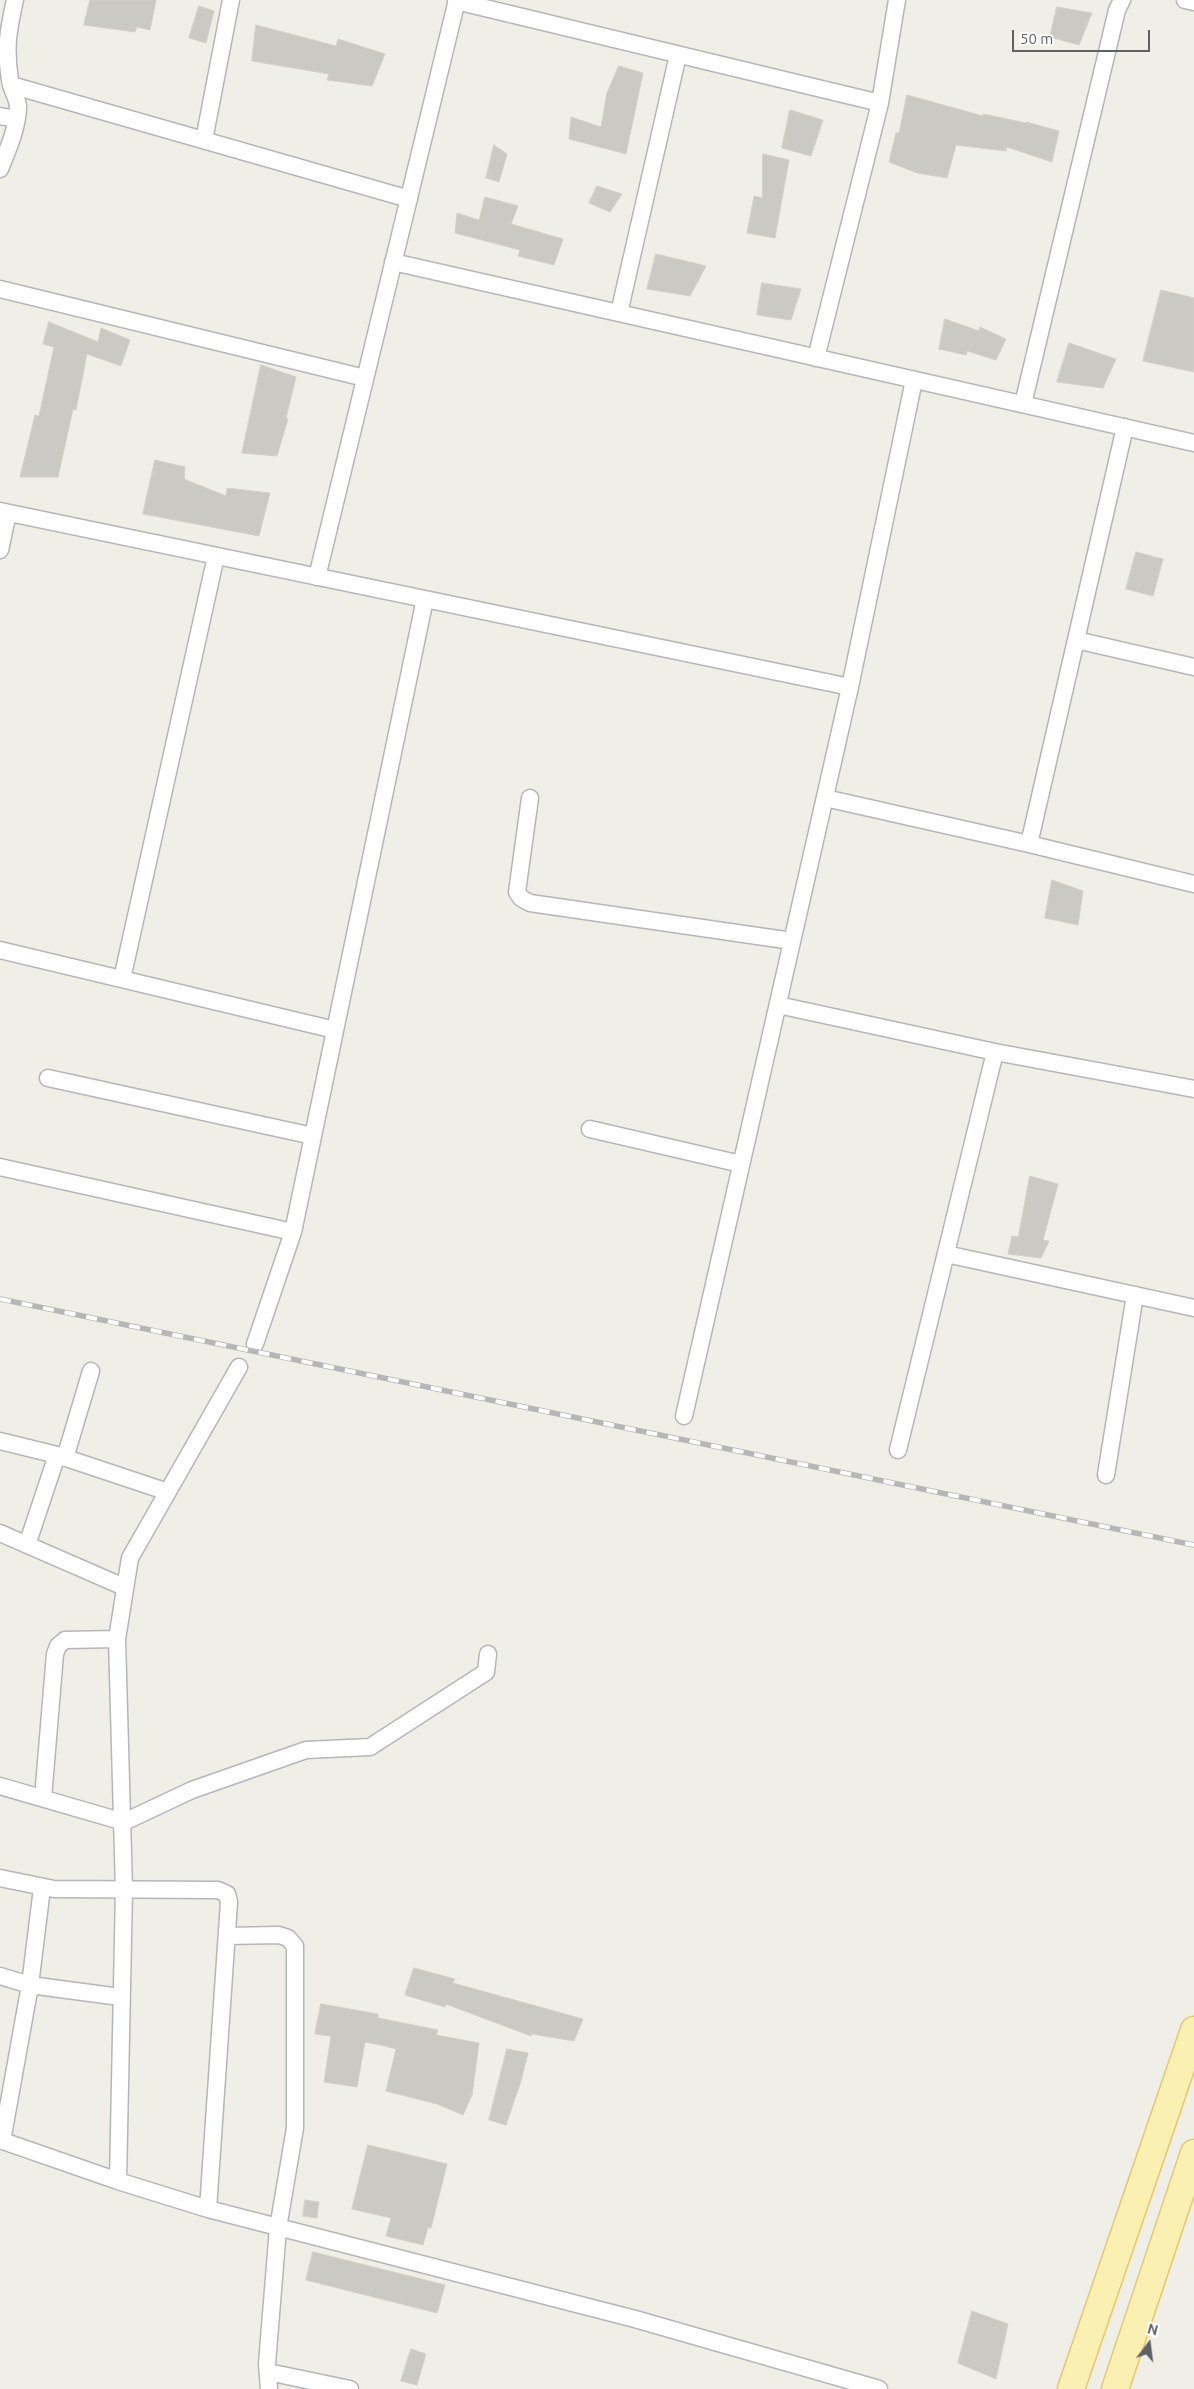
<!DOCTYPE html>
<style>
body{margin:0}
#map{position:relative;width:1194px;height:2389px;overflow:hidden;background:#efeee7;font-family:Ubuntu,sans-serif}
canvas{display:block}
.north{position:absolute;left:1124px;top:2319px;width:50px;height:50px;-webkit-text-stroke:4px #fff;paint-order:stroke;rotate:15deg;font-size:14px;font-weight:700;line-height:20px;text-align:center;color:#5e6266}
.north::after{content:'';display:block;margin:auto;width:18px;height:22px;background:#5e6266;clip-path:polygon(50% 0,100% 100%,50% 72%,0 100%)}
.scale{position:absolute;left:1012px;top:30px;width:138px;height:22px;box-sizing:border-box;border:2px solid #5e6266;border-top:0;padding-left:6px;font-size:15px;line-height:18px;white-space:nowrap;color:#5e6266;-webkit-text-stroke:4px #fff;paint-order:stroke}
</style>
<div id="map">
<canvas width="1194" height="2389"></canvas>
<div class="north">N</div>
<div class="scale">50 m</div>
</div>
<script>
const ctx = document.querySelector('canvas').getContext('2d');
ctx.lineJoin = 'round';
function paint(path, color) { ctx.fillStyle = color; ctx.fill(path, 'evenodd'); }
function strokePath(path, color, width, dash) { ctx.strokeStyle = color; ctx.lineWidth = width; ctx.lineCap = dash ? 'butt' : 'round'; ctx.setLineDash(dash || []); ctx.stroke(path); }
const building = new Path2D(`
 M 90,0 L 156,0 L 150,30 L 137,27 L 135,32 L 84,25 Z
 M 199,6 L 214,11 L 206,43 L 189,38 Z
 M 1057,7 L 1092,13 L 1079,45 L 1050,37 Z
 M 256,25 L 336,46 L 338,39 L 385,54 L 372,86 L 327,80 L 329,74 L 252,61 Z
 M 619,66 L 643,73 L 626,154 L 569,139 L 571,117 L 601,127 L 607,93 Z
 M 907,95 L 983,116 L 983,114 L 1026,123 L 1026,122 L 1059,131 L 1052,162 L 1007,147 L 1006,151 L 956,145 L 947,178 L 917,173 L 889,162 L 896,133 L 899,133 Z
 M 790,110 L 823,120 L 811,156 L 782,148 Z
 M 494,145 L 507,154 L 499,182 L 486,178 Z
 M 763,154 L 789,160 L 775,238 L 747,233 L 754,196 L 762,198 Z
 M 597,186 L 622,194 L 610,212 L 589,203 Z
 M 485,197 L 518,206 L 511,224 L 563,239 L 554,265 L 518,256 L 520,250 L 455,233 L 457,213 L 479,220 Z
 M 656,254 L 706,266 L 690,296 L 647,289 Z
 M 762,283 L 801,289 L 791,320 L 757,315 Z
 M 1161,290 L 1194,298 L 1194,372 L 1143,361 Z
 M 945,319 L 979,331 L 980,327 L 1006,339 L 996,360 L 967,351 L 966,355 L 939,349 Z
 M 49,322 L 98,342 L 101,328 L 130,340 L 121,366 L 87,354 L 76,410 L 73,409 L 58,477 L 20,477 L 35,415 L 39,416 L 54,347 L 43,344 Z
 M 1069,343 L 1116,359 L 1103,388 L 1057,382 Z
 M 261,365 L 296,377 L 286,418 L 288,419 L 277,456 L 242,453 Z
 M 155,460 L 185,467 L 184,479 L 226,496 L 227,488 L 270,493 L 259,536 L 143,514 Z
 M 1136,552 L 1163,559 L 1153,596 L 1126,589 Z
 M 1052,880 L 1083,891 L 1078,925 L 1045,918 Z
 M 1030,1176 L 1058,1184 L 1043,1240 L 1049,1241 L 1041,1258 L 1008,1254 L 1012,1236 L 1018,1237 Z
 M 414,1968 L 455,1979 L 453,1983 L 583,2019 L 574,2041 L 532,2034 L 531,2036 L 446,2004 L 445,2007 L 405,1995 Z
 M 321,2004 L 378,2014 L 378,2018 L 438,2030 L 436,2035 L 479,2043 L 472,2095 L 463,2115 L 437,2104 L 386,2091 L 396,2049 L 381,2045 L 365,2042 L 357,2087 L 324,2082 L 331,2036 L 315,2034 Z
 M 507,2049 L 528,2053 L 521,2081 L 506,2125 L 489,2120 Z
 M 368,2145 L 447,2164 L 431,2228 L 428,2227 L 423,2245 L 386,2236 L 391,2218 L 352,2209 Z
 M 305,2200 L 319,2202 L 317,2218 L 303,2216 Z
 M 313,2252 L 445,2285 L 437,2313 L 306,2280 Z
 M 972,2311 L 1008,2324 L 996,2379 L 958,2363 Z
 M 411,2349 L 426,2354 L 417,2385 L 401,2381 Z`);
paint(building, '#cbc9c4');
strokePath(building, '#d4d0c6', 1);
const street = new Path2D(`
 M 1185,0 L 1194,2
 M 456,1 L 880,103
 M 11,85 L 409,199
 M 0,116 L 16,119
 M 204,140 L 231,0
 M 0,169 C 8,149 18,127 18,106 C 17,97 11,89 10,80 C 5,48 8,31 15,0
 M 393,262 L 1194,443
 M 0,289 L 365,378
 M 619,313 L 678,55
 M 816,358 L 880,103 L 897,0
 M 1023,404 L 1117,10 L 1122,0
 M 0,511 L 850,687
 M 0,550 L 8,513
 M 317,577 L 457,0
 M 1076,640 L 1194,667
 M 530,798 L 517,892 L 521,898 L 530,903 L 792,941
 M 825,798 L 1029,844 L 1194,884
 M 1029,844 L 1125,427
 M 0,950 L 335,1030
 M 122,979 L 216,556
 M 778,1005 L 995,1052 L 1194,1089
 M 48,1078 L 313,1136
 M 590,1129 L 741,1164
 M 0,1167 L 293,1232
 M 946,1254 L 1194,1308
 M 255,1344 L 293,1232 L 425,599
 M 684,1416 L 850,687 L 914,380
 M 0,1441 L 57,1455 L 168,1492
 M 898,1450 L 995,1052
 M 65,1458 L 91,1371
 M 1106,1475 L 1135,1295
 M 0,1533 L 124,1587
 M 27,1545 L 57,1455
 M 0,1786 L 124,1822 L 192,1790 L 306,1750 L 370,1747 L 486,1672 L 488,1654
 M 43,1798 L 55,1654 L 58,1646 L 65,1640 L 117,1639
 M 0,1878 L 54,1889 L 218,1890 L 227,1894 L 229,1902 L 208,2209
 M 227,1936 L 279,1935 L 288,1938 L 295,1946 L 295,2128 L 278,2228 L 267,2364 L 269,2389
 M 0,1976 L 30,1985 L 120,1997
 M 0,2140 L 118,2181 L 208,2209 L 635,2319 L 879,2389
 M 2,2141 L 30,1985 L 42,1888
 M 118,2181 L 124,1890 L 117,1639 L 130,1558 L 239,1367
 M 268,2372 L 350,2389`);
const primary = new Path2D(`
 M 1071,2389 L 1194,2030
 M 1115,2389 L 1194,2153`);
strokePath(street, '#b4b7ba', 19);
strokePath(primary, '#e8c868', 29);
strokePath(street, '#fff', 16);
strokePath(primary, '#f9f0b2', 26);
const rail = new Path2D(`
 M 0,1299 L 1194,1545`);
strokePath(rail, '#b5b6b6', 5.5);
strokePath(rail, '#fff', 4, [11]);
</script>
